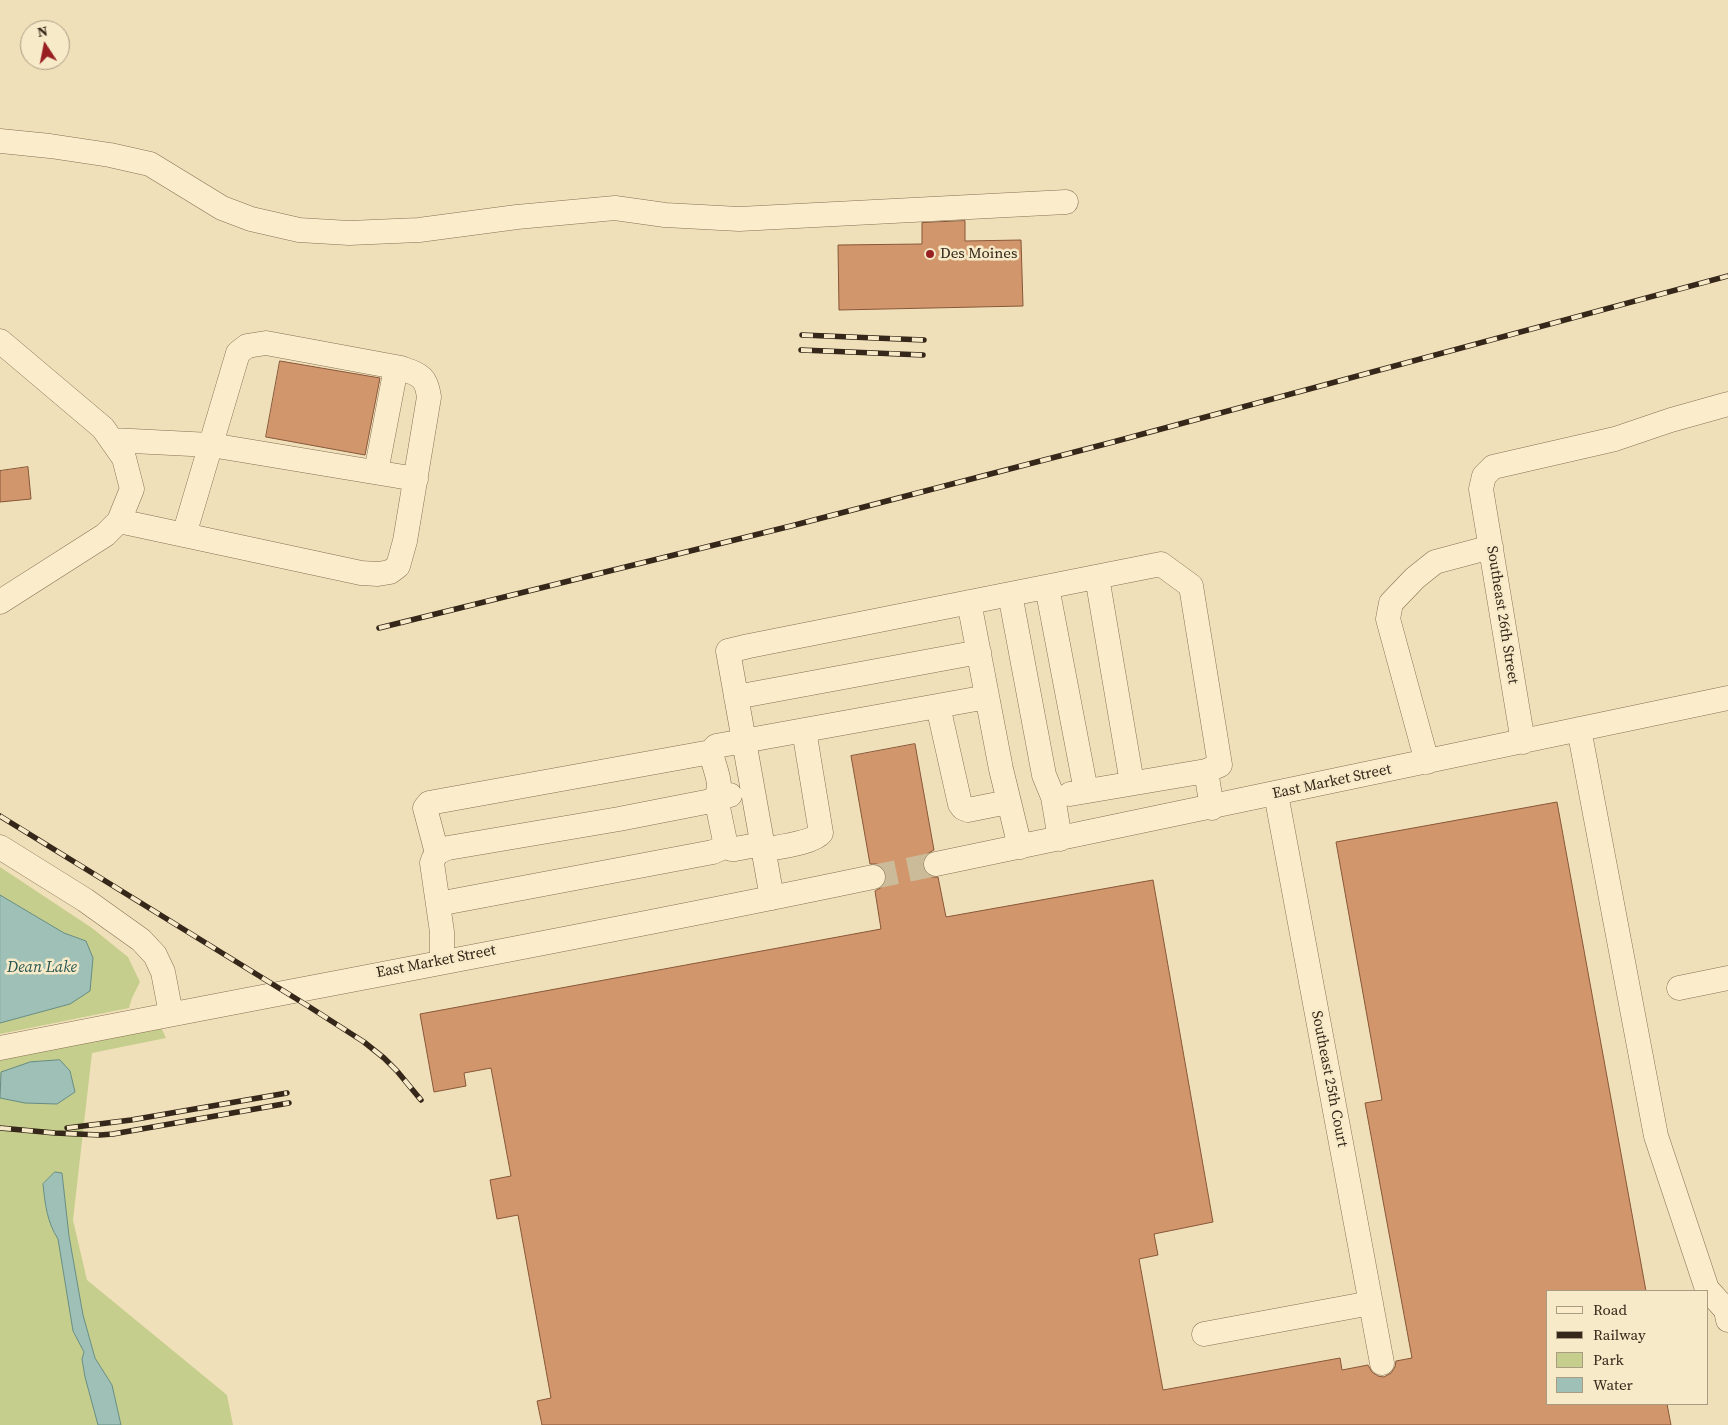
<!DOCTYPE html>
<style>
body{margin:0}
#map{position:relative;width:1728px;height:1425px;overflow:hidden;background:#f0e0b9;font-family:"Source Serif 4",serif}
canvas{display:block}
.legend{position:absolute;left:1546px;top:1290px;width:162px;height:115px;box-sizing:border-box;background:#f7eac9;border:1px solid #a99c83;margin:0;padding:6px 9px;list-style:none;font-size:15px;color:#352719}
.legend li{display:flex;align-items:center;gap:10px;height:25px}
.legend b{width:25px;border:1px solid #a99c83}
.north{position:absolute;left:20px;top:20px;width:50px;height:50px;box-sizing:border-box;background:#f7eac9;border:1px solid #a99c83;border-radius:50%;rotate:349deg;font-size:14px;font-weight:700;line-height:20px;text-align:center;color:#352719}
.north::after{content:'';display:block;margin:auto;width:18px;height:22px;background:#992021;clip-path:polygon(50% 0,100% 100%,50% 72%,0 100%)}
</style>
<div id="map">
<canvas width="1728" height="1425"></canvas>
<ul class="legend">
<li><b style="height:6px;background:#fbedcc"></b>Road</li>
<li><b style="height:6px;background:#352719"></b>Railway</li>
<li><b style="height:14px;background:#c6ce8d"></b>Park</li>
<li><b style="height:14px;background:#9ec0b6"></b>Water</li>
</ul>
<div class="north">N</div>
</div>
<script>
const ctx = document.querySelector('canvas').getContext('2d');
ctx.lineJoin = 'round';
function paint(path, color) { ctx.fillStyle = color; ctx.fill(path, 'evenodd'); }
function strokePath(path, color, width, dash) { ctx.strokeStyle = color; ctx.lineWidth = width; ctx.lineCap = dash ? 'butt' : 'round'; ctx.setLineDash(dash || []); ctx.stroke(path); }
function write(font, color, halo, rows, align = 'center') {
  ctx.font = font + ' "Source Serif 4",serif'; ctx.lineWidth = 5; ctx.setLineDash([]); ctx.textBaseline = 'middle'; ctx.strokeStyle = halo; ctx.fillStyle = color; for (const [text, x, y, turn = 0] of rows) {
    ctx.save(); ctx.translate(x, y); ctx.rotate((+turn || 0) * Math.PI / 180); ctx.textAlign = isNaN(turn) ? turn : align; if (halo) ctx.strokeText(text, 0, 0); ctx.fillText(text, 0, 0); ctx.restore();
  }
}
paint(new Path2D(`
 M 0,867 L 92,928 L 128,957 L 140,982 L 132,998 L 129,1008 L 0,1034 L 0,1023 L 70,1004 L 86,941 L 64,933 L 0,895 Z
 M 160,1025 L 166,1038 L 92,1053 L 73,1220 L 87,1280 L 227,1395 L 233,1425 L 121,1425 L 112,1385 L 95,1358 L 83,1315 L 69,1236 L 62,1173 L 43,1184 C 45,1203 47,1222 58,1239 L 73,1331 L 84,1352 L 82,1359 L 85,1377 L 98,1425 L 0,1425 L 0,1055 Z`), '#c6ce8d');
const water = new Path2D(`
 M 0,895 L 64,933 L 86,941 L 93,958 L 90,991 L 70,1004 L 0,1023 Z
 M 60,1060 L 70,1071 L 75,1092 L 57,1104 L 25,1103 L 0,1098 L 1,1072 L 30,1062 Z
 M 55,1172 L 62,1173 L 69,1236 L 83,1315 L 95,1358 L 112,1385 L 121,1425 L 98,1425 L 85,1377 L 82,1359 L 84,1352 L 73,1331 L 58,1239 C 47,1222 45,1204 43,1184 Z`);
paint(water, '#9ec0b6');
strokePath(water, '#668d83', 1);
const building = new Path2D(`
 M 965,221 L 965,241 L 1021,240 L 1023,306 L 839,310 L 838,245 L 922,244 L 922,223 Z
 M 280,361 L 380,378 L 365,455 L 266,437 Z
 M 28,467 L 31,499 L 0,502 L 0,471 Z
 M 915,744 L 934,850 L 927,854 L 923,859 L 922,866 L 926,873 L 931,877 L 938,877 L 946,917 L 1153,880 L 1213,1222 L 1154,1234 L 1158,1255 L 1139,1259 L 1163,1390 L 1340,1358 L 1342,1370 L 1368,1365 L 1372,1372 L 1378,1376 L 1384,1377 L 1391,1373 L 1395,1367 L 1396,1361 L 1412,1358 L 1365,1103 L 1382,1100 L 1336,842 L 1557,802 L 1646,1291 L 1547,1291 L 1547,1404 L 1667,1404 L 1671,1425 L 542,1425 L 537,1401 L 551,1398 L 518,1215 L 497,1219 L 490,1180 L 511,1176 L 491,1068 L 464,1073 L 466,1086 L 434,1092 L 420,1014 L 881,929 L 875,891 L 882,887 L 886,881 L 886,875 L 883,868 L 877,864 L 870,864 L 851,756 Z`);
paint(building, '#d1966c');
strokePath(building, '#875738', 1);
strokePath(new Path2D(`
 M 873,877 L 936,864`), '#cbbb99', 24, [24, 12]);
const minor = new Path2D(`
 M 0,141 L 50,146 L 110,155 L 150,164 L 222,208 L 251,219 L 299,230 L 349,233 L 419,230 L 517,217 L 615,208 L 665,215 L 739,219 L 1066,202
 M 0,341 L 103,428 L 124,458 L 132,489 L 119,521 L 105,535 L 0,602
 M 112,440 L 211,445 L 416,479
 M 376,472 L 396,368
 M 119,521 L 361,573 L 378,574 L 390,572 L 398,566 L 405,541 L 429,397 C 426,376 420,375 401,368 L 266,343 L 247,346 L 238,353 L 184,535
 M 1097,577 L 1132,783
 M 1047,587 L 1086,791
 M 1010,594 L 1044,775 L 1053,797 L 1060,839
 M 969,602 L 1001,769 L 1020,847
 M 736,697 L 979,652
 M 938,706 L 960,804 L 963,808 L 968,810 L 1008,802
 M 1579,729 L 1656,1136 L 1707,1289 L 1726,1310 L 1728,1320
 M 1523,742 L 1481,489 L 1484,476 L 1493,467 L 1615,439 L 1671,420 L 1728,404
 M 1427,762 L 1388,619 L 1391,603 L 1415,578 L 1435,562 L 1491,547
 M 1070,794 L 1206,771
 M 1276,794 L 1382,1363
 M 730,795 L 716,798 L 726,846 L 731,849 L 735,849 L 762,844
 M 0,847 L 85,900 L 141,940 L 155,955 L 163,972 L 171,1014
 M 763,850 C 777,847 813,843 821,833 L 804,730
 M 437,853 L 425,808 L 429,803 L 711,752
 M 936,864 L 1728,698
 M 772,898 L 728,651 L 749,646 L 1161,564 L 1191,586 L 1220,765 L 1206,771 L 1212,808
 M 438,904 L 713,852 L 726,846
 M 442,961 L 442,932 L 432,863 C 435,853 439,851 448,848 L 619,819 L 711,801 C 728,791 713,767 711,752 L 716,746 L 987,697
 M 1679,988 L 1728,978
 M 0,1048 C 291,990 583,938 873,877
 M 1204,1334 L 1371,1303`);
strokePath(minor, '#876f53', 25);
strokePath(minor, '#fbedcc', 24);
const rail = new Path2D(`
 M 802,335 L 924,340
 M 801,350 L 923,355
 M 379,628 L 791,526 L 1113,442 L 1728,276
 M 0,816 L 308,1006 L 364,1042 L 384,1058 L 397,1071 L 421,1100
 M 0,1128 L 55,1133 L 100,1135 L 113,1134 L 289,1103
 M 67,1128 L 131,1120 L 287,1093`);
strokePath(rail, '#352719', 5.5);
strokePath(rail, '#f7eac9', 4, [11]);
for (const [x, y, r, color] of [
 [930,254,5,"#992021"]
]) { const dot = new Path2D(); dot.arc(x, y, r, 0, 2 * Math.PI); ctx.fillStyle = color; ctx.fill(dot); strokePath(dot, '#f7eac9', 2); }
write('15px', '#352719', '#f7eac9', [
 ["Des Moines",940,254]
], 'left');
write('15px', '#352719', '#f7eac9', [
 ["Southeast 26th Street",1502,615,81],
 ["East Market Street",1332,782,-12],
 ["East Market Street",436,962,-11],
 ["Southeast 25th Court",1329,1079,79]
]);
write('italic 16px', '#275653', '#f7eac9', [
 ["Dean Lake",42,968]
]);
</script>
